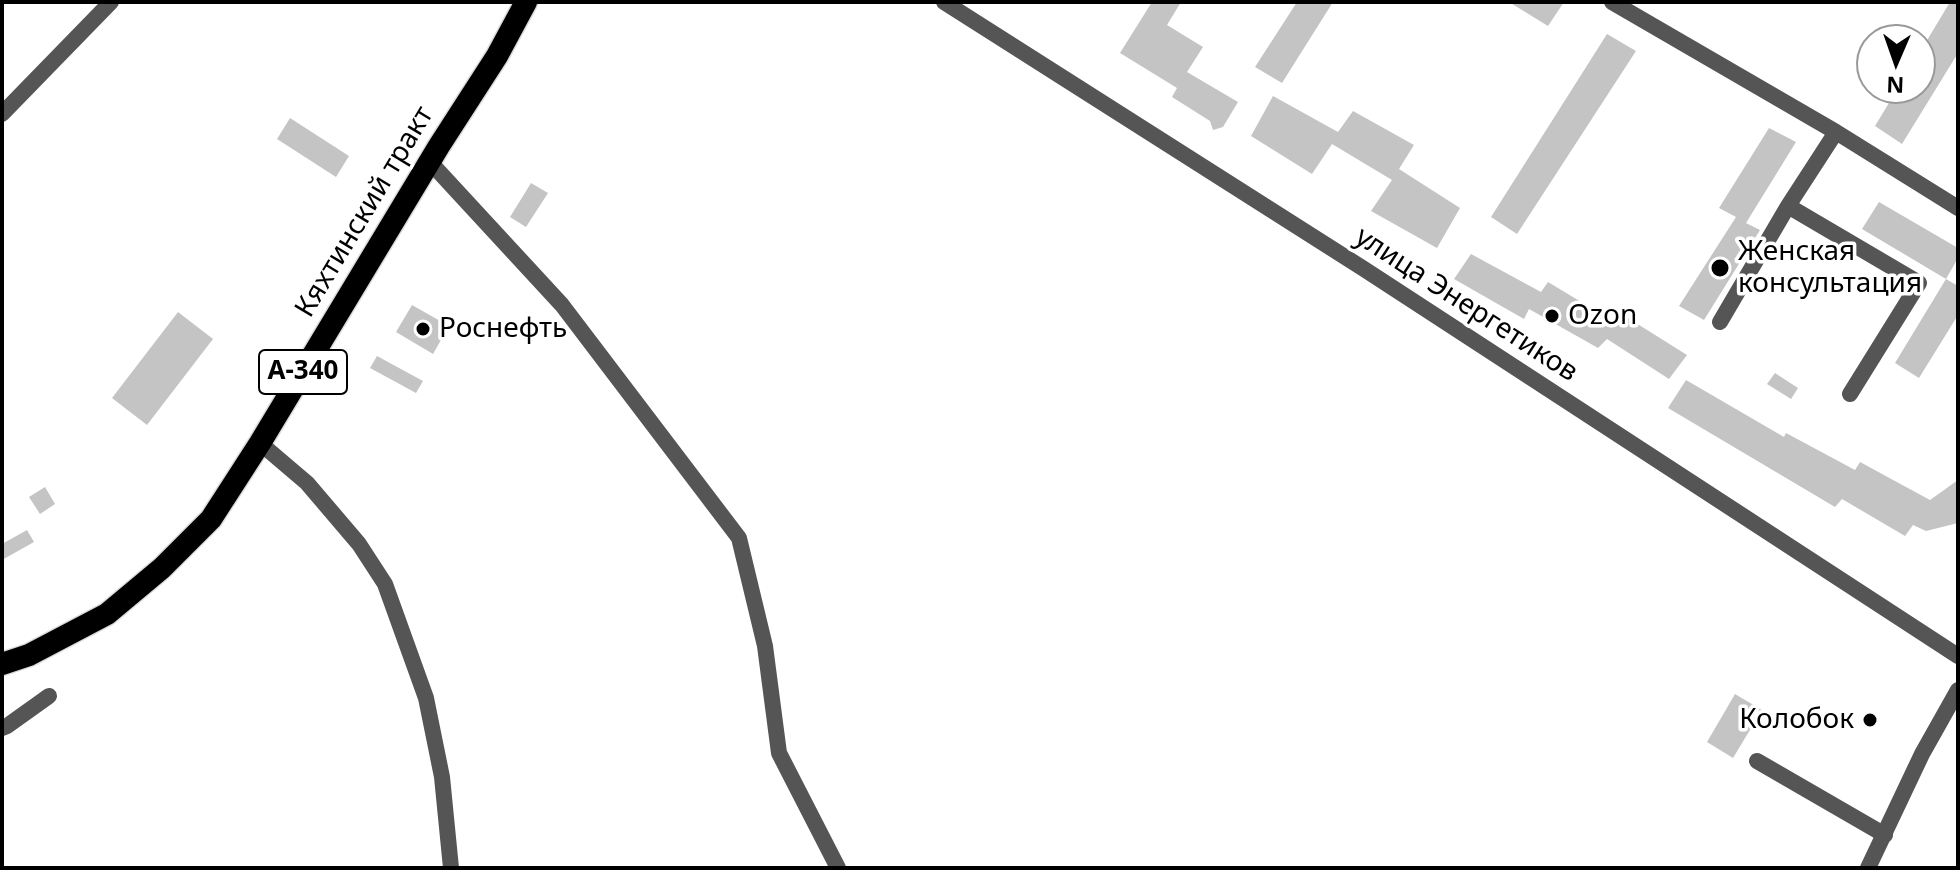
<!DOCTYPE html>
<meta charset="utf-8">
<style>
body{margin:0}
#map{position:relative;width:1960px;height:870px;overflow:hidden;background:#fff;font-family:"Noto Sans",sans-serif}
canvas{display:block}
.frame{position:absolute;inset:0;border:4px solid #000;pointer-events:none}
.north{position:absolute;left:1856px;top:24px;width:80px;height:80px;box-sizing:border-box;background:#fff;border:2px solid #999;border-radius:50%;rotate:182deg;font-size:22px;font-weight:700;line-height:32px;text-align:center;color:#000}
.north::after{content:'';display:block;margin:auto;width:28px;height:36px;background:#000;clip-path:polygon(50% 0,100% 100%,50% 72%,0 100%)}
</style>
<div id="map">
<canvas width="1960" height="870"></canvas>
<div class="frame"></div>
<div class="north">N</div>
</div>
<script>
const ctx = document.querySelector('canvas').getContext('2d');
ctx.lineJoin = 'round';
function paint(path, color) { ctx.fillStyle = color; ctx.fill(path, 'evenodd'); }
function strokePath(path, color, width, dash) { ctx.strokeStyle = color; ctx.lineWidth = width; ctx.lineCap = dash ? 'butt' : 'round'; ctx.setLineDash(dash || []); ctx.stroke(path); }
function write(font, color, halo, rows, align = 'center') {
  ctx.font = font + ' "Noto Sans",sans-serif'; ctx.lineWidth = 7; ctx.setLineDash([]); ctx.textBaseline = 'middle'; ctx.strokeStyle = halo; ctx.fillStyle = color; for (const [text, x, y, turn = 0] of rows) {
    ctx.save(); ctx.translate(x, y); ctx.rotate((+turn || 0) * Math.PI / 180); ctx.textAlign = isNaN(turn) ? turn : align; if (halo) ctx.strokeText(text, 0, 0); ctx.fillText(text, 0, 0); ctx.restore();
  }
}
paint(new Path2D(`
 M 1152,2 L 1181,2 L 1167,25 L 1203,47 L 1187,72 L 1238,102 L 1223,127 L 1213,130 L 1210,121 L 1172,97 L 1177,88 L 1120,53 Z
 M 1297,2 L 1333,2 L 1282,83 L 1255,67 Z
 M 1509,2 L 1564,2 L 1548,26 Z
 M 1950,2 L 1958,2 L 1958,53 L 1902,144 L 1875,126 L 1898,88 L 1920,88 L 1920,52 Z
 M 1607,34 L 1636,51 L 1517,234 L 1491,217 Z
 M 1273,96 L 1338,132 L 1353,111 L 1414,145 L 1399,169 L 1460,208 L 1437,248 L 1371,211 L 1392,180 L 1332,144 L 1312,174 L 1251,136 Z
 M 290,118 L 349,156 L 336,177 L 277,139 Z
 M 1769,128 L 1796,142 L 1746,223 L 1760,230 L 1704,320 L 1679,306 L 1736,217 L 1719,208 Z
 M 531,183 L 548,193 L 526,227 L 510,217 Z
 M 1879,202 L 1958,248 L 1958,258 L 1946,279 L 1862,229 Z
 M 1471,254 L 1541,292 L 1548,282 L 1616,323 L 1620,313 L 1687,355 L 1669,379 L 1607,339 L 1598,348 L 1529,309 L 1524,319 L 1454,279 Z
 M 1946,279 L 1958,286 L 1958,315 L 1919,378 L 1895,363 Z
 M 412,305 L 449,326 L 433,354 L 396,332 Z
 M 178,312 L 213,339 L 147,425 L 112,398 Z
 M 377,356 L 423,381 L 416,393 L 370,368 Z
 M 1775,373 L 1798,388 L 1791,399 L 1767,384 Z
 M 1686,380 L 1784,437 L 1786,433 L 1855,470 L 1860,462 L 1930,500 L 1958,480 L 1958,523 L 1926,531 L 1913,525 L 1905,536 L 1842,499 L 1835,507 L 1668,408 Z
 M 45,487 L 55,504 L 40,514 L 29,497 Z
 M 27,530 L 34,542 L 2,560 L 2,544 Z
 M 1735,694 L 1762,710 L 1733,758 L 1707,742 Z`), '#c4c4c4');
const trunk = new Path2D(`
 M 2,664 L 29,655 L 107,614 L 162,568 L 211,519 L 260,443 L 439,146 L 497,56 L 526,2`);
strokePath(trunk, '#dbdbdb', 25);
strokePath(new Path2D(`
 M 1612,2 L 1836,132 L 1958,208
 M 2,114 L 111,2
 M 430,162 L 562,305 L 739,538 L 765,646 L 779,753 L 838,868
 M 1788,206 L 1836,132
 M 1720,322 L 1788,206 L 1919,283 L 1850,394
 M 2,728 L 7,726 L 49,696
 M 1757,761 L 1885,835`), '#555', 16);
strokePath(new Path2D(`
 M 944,2 L 1364,269 L 1958,656
 M 260,443 L 307,483 L 359,544 L 385,584 L 426,698 L 442,777 L 451,868
 M 1868,868 L 1922,754 L 1958,690`), '#555', 16);
strokePath(trunk, '#000', 22);
for (const [x, y, r, color] of [
 [1720,268,10,"#000"],
 [1552,316,8,"#000"],
 [423,329,8,"#000"],
 [1870,720,8,"#000"]
]) { const dot = new Path2D(); dot.arc(x, y, r, 0, 2 * Math.PI); ctx.fillStyle = color; ctx.fill(dot); strokePath(dot, '#fff', 3); }
for (const [x, y, w] of [
 [303,372,88]
]) { const box = new Path2D(); box.roundRect(x - w / 2, y - 22, w, 44, 6); ctx.fillStyle = '#fff'; ctx.fill(box); strokePath(box, '#000', 2); }
write('bold 26px', '#000', null, [
 ["А-340",303,372]
]);
write('28px', '#000', '#fff', [
 ["Кяхтинский тракт",365,212,-59],
 ["улица Энергетиков",1466,305,33]
]);
write('28px', '#000', '#fff', [
 ["Женская",1738,252],
 ["консультация",1738,284],
 ["Ozon",1568,316],
 ["Роснефть",439,329],
 ["Колобок",1854,720,"right"]
], 'left');
</script>
